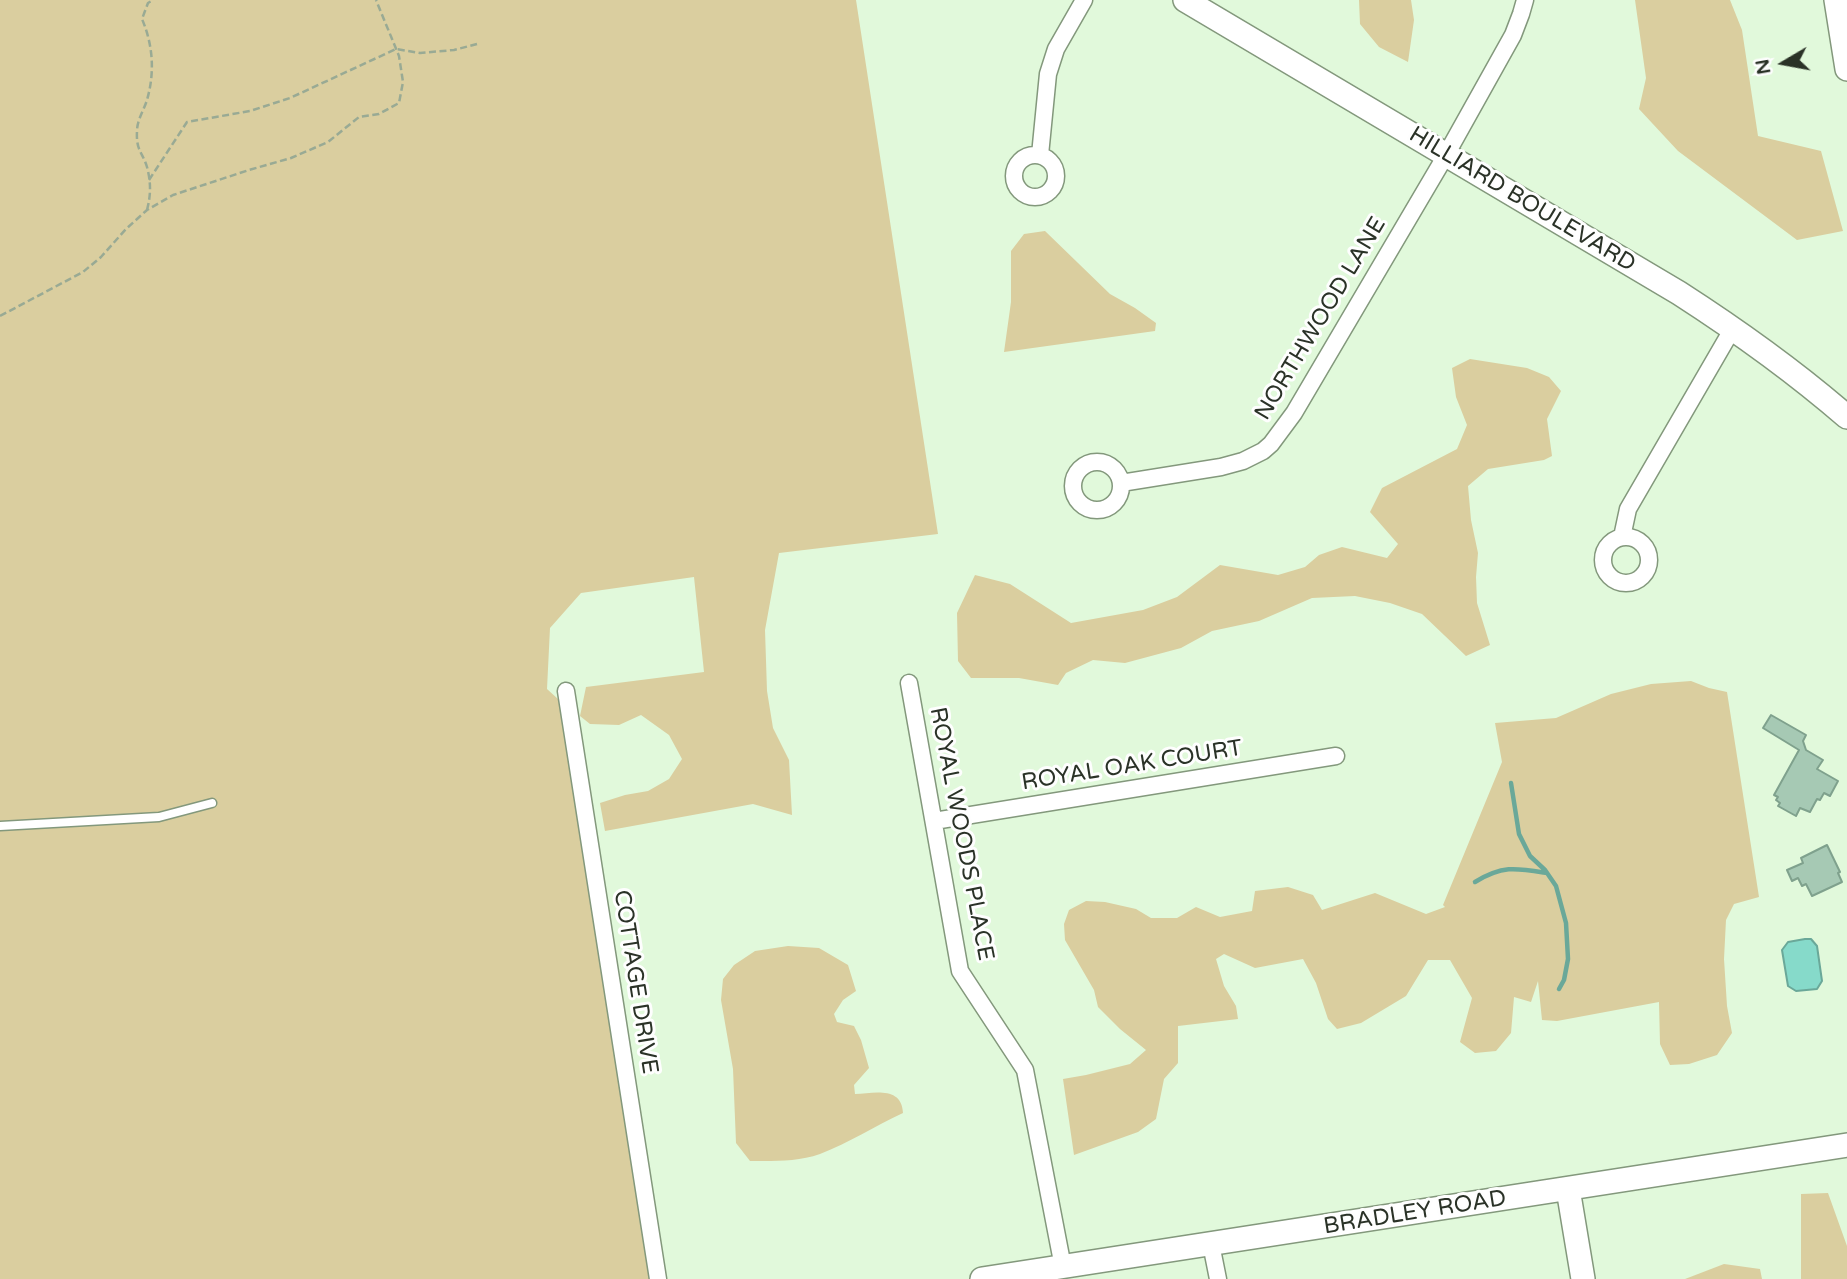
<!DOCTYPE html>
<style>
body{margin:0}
#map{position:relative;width:1847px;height:1279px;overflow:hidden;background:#e1f9db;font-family:"Varela Round",sans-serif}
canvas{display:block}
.north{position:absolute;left:1749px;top:28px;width:70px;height:70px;-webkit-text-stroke:5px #fefefe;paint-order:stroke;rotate:260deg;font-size:19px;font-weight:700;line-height:28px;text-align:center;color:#2a3227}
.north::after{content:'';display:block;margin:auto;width:24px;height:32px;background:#2a3227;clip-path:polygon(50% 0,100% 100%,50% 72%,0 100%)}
</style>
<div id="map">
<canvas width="1847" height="1279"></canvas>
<div class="north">N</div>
</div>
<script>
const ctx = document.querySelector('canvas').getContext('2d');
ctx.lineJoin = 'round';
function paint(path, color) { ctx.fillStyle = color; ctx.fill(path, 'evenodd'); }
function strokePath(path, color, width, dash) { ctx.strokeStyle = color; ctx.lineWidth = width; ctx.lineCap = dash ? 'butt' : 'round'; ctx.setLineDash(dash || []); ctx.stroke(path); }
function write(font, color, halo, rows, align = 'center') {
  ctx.font = font + ' "Varela Round",sans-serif'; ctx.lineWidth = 6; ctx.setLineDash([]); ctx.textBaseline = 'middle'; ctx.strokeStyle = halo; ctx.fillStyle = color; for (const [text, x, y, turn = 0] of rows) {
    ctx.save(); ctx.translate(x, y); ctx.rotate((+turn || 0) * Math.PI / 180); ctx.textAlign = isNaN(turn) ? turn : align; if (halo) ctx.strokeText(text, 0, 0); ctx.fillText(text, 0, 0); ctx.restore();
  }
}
paint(new Path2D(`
 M 0,0 L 856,0 L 938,534 L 779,553 L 765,630 L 767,691 L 773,728 L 789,760 L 792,815 L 753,804 L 605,831 L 600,803 L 625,795 L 648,791 L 669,779 L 682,759 L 669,735 L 641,715 L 619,725 L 590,724 L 580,716 L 586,687 L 704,672 L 694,577 L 581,593 L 550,628 L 547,689 L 569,709 L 658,1279 L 0,1279 Z
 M 1359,0 L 1411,0 L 1414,20 L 1408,62 L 1379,47 L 1360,24 Z
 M 1635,0 L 1730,0 L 1742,30 L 1758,136 L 1821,151 L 1843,231 L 1797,240 L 1678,151 L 1639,109 L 1646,78 Z
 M 1045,231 L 1110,294 L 1135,308 L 1156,323 L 1155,331 L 1004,352 L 1011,302 L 1011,251 L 1024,234 Z
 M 1470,359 L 1527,368 L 1549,377 L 1561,391 L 1547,419 L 1552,456 L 1544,460 L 1488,469 L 1468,486 L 1471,520 L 1478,553 L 1476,577 L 1477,603 L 1490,645 L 1466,656 L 1422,614 L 1390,603 L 1355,596 L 1312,598 L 1259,621 L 1212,631 L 1181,648 L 1125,663 L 1093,660 L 1066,673 L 1058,685 L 1019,678 L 971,678 L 958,661 L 957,613 L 975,575 L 1010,584 L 1071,623 L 1143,610 L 1177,597 L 1220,565 L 1278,575 L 1305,567 L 1319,555 L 1342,547 L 1387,558 L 1398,544 L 1370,512 L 1382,488 L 1457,449 L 1467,425 L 1456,397 L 1452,368 Z
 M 1691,681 L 1709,688 L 1727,692 L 1759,897 L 1734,904 L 1726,920 L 1724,959 L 1727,1006 L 1732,1033 L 1717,1055 L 1689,1064 L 1670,1065 L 1660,1044 L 1659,1002 L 1557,1021 L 1542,1020 L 1538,981 L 1531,1002 L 1514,997 L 1511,1033 L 1496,1051 L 1475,1053 L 1460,1042 L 1472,998 L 1450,960 L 1428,960 L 1406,996 L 1361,1023 L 1337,1029 L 1328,1019 L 1316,983 L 1303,959 L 1255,968 L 1224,954 L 1216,959 L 1224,986 L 1236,1006 L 1238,1019 L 1178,1026 L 1178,1063 L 1164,1079 L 1156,1119 L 1138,1132 L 1074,1155 L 1063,1079 L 1086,1075 L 1130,1064 L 1146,1050 L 1120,1029 L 1098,1007 L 1094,990 L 1065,940 L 1064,924 L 1069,910 L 1086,901 L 1105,902 L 1136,909 L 1151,918 L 1177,918 L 1196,907 L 1220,917 L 1252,911 L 1255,891 L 1288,887 L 1313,895 L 1322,910 L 1375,893 L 1426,914 L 1445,907 L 1443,905 L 1502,762 L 1495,723 L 1556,718 L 1611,694 L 1651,684 Z
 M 788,946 L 819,948 L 848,965 L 856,991 L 843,1000 L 834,1014 L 837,1022 L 854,1026 L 861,1040 L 869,1068 L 854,1085 L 855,1094 C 874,1093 902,1086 903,1113 C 875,1126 849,1143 820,1154 C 797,1162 773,1161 750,1161 L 736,1143 L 733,1069 L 721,1000 L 723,979 L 734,965 L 755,951 Z
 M 1828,1193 L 1847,1246 L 1847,1279 L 1801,1279 L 1801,1194 Z
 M 1724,1264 L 1760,1269 L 1762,1279 L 1685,1279 Z`), '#dace9f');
const water = new Path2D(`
 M 1805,939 L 1811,939 L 1817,946 L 1822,981 L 1817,989 L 1796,991 L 1788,986 L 1782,950 L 1788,942 Z`);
paint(water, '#86daca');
strokePath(water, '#6aa899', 2);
strokePath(new Path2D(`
 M 1511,783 L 1519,834 L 1530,856 L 1545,870 L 1556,886 L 1566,923 L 1568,959 L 1564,980 L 1559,989
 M 1475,882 C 1503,865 1516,868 1547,873`), '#6aa899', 4.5);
const building = new Path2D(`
 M 1771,715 L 1806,735 L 1803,741 L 1806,750 L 1823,760 L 1817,769 L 1838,781 L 1830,796 L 1824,793 L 1820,800 L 1817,799 L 1810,812 L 1800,808 L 1796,816 L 1778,806 L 1780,803 L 1776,800 L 1778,797 L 1774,795 L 1799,750 L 1763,728 Z
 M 1827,845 L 1840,872 L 1838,873 L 1842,882 L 1812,896 L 1806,884 L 1802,886 L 1798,878 L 1792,881 L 1787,870 L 1803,863 L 1801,858 Z`);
paint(building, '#a6c9b4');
strokePath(building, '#7fa18d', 2);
const lane = new Path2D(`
 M 0,826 L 159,817 L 212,803`);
const street = new Path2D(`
 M1014 176a21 21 0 1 1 42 0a21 21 0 1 1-42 0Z
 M 1040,155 L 1048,74 L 1056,49 L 1084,0
 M1073 486a24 24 0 1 1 48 0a24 24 0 1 1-48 0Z
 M 1121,483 L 1221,467 L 1243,461 L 1263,451 L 1271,444 L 1294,413 L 1446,155 L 1513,35 L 1521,14 L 1525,0
 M1603 560a23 23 0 1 1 46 0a23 23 0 1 1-46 0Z
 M 1622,537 L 1628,509 L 1733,328
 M 909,683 L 960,971 L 1025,1070 L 1063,1267
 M 566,691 L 658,1279
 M 934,821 L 1336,756
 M 1211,1244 L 1218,1279`);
const secondary = new Path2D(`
 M 1185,0 L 1679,293 C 1738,331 1794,371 1847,417
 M 1836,0 L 1847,69
 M 1568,1189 L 1583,1279
 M 982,1279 L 1847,1145`);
strokePath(lane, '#83987c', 11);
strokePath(street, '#83987c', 19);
strokePath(secondary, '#83987c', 26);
strokePath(new Path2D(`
 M 149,180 L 187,122 L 250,111 L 290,98 L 396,49 L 420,53 L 454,50 L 477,44
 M 147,210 C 151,195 151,182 147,167 C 142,151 136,151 137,131 C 137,120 144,110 147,100 C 155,72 153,45 142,19 L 148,3 L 153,0
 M 0,316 L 83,272 L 101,257 L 126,229 L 147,210 L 173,195 L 249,170 L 291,158 L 328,142 L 359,117 L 379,114 L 399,103 L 403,82 L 399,56 L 376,0`), '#99aa94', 2.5, [7, 3.5]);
strokePath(lane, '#fff', 8);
strokePath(street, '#fff', 16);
strokePath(secondary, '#fff', 23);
write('23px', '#2a3227', '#fefefe', [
 ["HILLIARD BOULEVARD",1522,200,31],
 ["NORTHWOOD LANE",1321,319,-59],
 ["ROYAL OAK COURT",1132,766,-9],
 ["ROYAL WOODS PLACE",961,834,79],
 ["COTTAGE DRIVE",635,982,81],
 ["BRADLEY ROAD",1415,1213,-9]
]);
</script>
